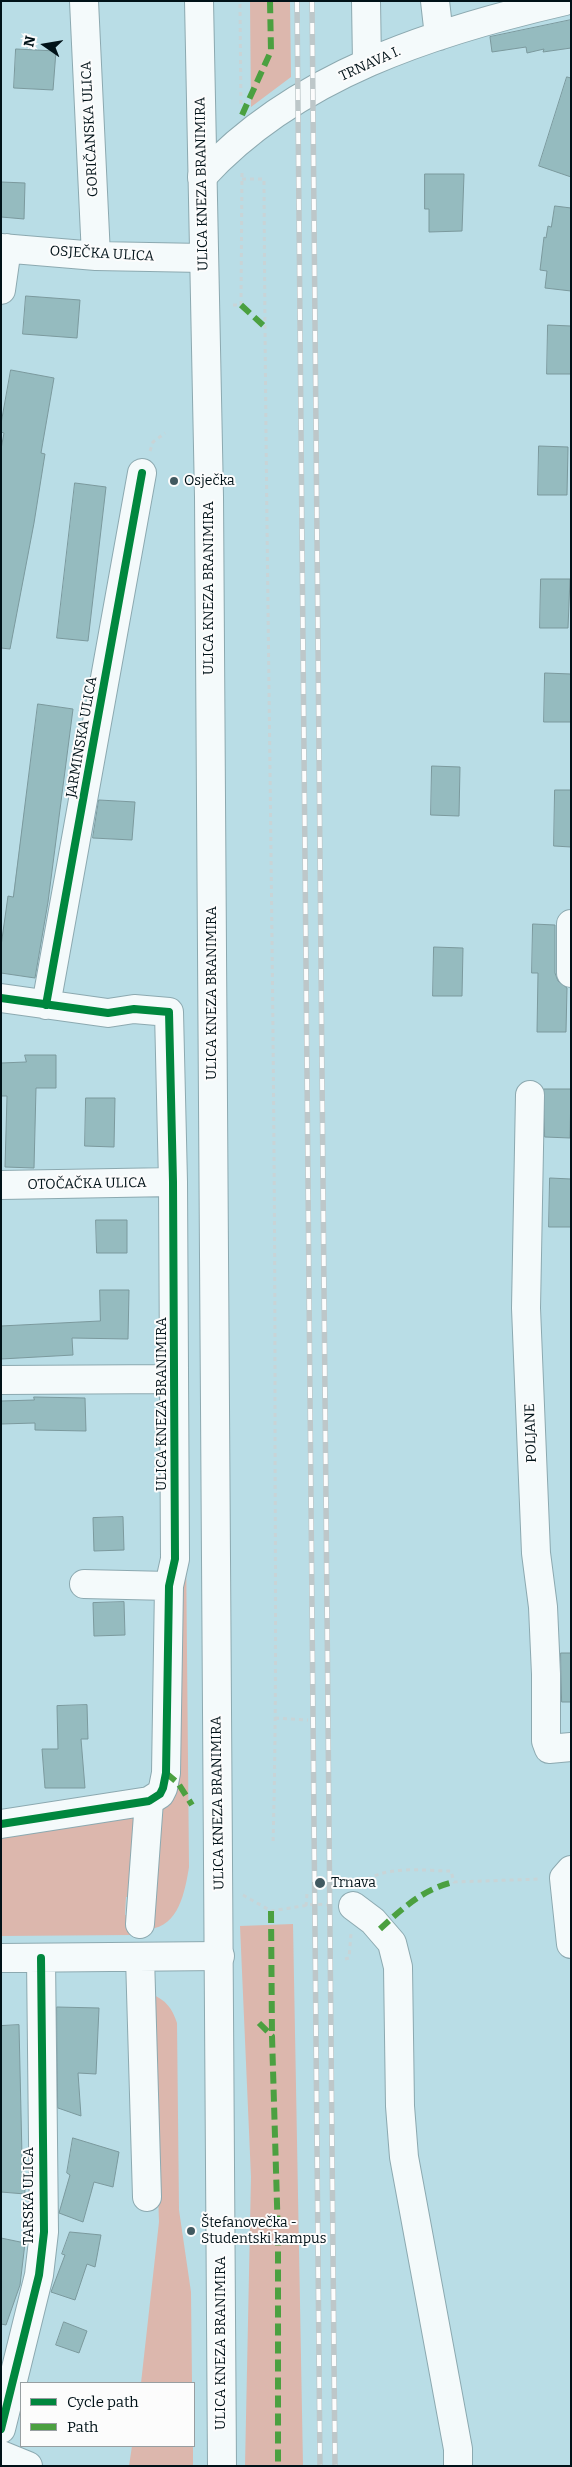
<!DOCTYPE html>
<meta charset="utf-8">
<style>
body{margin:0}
#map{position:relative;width:572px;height:2467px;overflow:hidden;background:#b9dde6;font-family:Bitter,serif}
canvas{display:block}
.frame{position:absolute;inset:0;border:2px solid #001218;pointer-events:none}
.legend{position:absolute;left:20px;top:2382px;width:175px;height:65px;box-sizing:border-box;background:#fcfcfc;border:1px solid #979ea1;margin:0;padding:6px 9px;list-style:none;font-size:15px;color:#001218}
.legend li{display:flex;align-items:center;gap:10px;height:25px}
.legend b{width:25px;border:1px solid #979ea1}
.north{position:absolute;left:20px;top:20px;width:50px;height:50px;-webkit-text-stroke:4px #fcfcfc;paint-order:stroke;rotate:283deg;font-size:14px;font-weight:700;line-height:20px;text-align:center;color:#001218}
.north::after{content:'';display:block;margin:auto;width:18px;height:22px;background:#001218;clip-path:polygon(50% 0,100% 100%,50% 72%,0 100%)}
</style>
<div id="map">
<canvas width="572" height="2467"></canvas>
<div class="frame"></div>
<ul class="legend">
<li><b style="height:6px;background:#00873e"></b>Cycle path</li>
<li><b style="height:6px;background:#4ba040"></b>Path</li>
</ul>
<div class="north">N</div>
</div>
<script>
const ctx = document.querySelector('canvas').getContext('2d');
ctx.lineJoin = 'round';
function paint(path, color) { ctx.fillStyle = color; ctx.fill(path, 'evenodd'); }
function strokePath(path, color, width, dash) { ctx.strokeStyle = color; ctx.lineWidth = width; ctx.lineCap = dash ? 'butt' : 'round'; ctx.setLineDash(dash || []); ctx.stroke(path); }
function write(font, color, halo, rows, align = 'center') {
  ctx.font = font + ' Bitter,serif'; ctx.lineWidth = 4; ctx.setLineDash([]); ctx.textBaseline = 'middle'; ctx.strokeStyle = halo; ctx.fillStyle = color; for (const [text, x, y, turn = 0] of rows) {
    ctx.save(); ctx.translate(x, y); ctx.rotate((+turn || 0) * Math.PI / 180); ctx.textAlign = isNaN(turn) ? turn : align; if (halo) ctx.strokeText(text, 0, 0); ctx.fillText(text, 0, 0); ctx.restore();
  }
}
paint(new Path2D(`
 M 250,1 L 290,1 L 291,77 L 251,107 Z
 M 185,1438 L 189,1867 C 185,1891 179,1927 149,1929 L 162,1810 L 170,1795 Z
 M 136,1815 L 133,1897 L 126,1897 L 125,1915 L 133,1916 L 132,1935 L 1,1936 L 1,1837 Z
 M 293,1924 L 303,2466 L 245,2466 L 251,2177 L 240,1926 Z
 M 151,1994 C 166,2000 172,2008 177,2023 L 179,2210 L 191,2292 L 192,2383 L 141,2383 L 159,2222 Z
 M 132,2446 L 193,2446 L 193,2466 L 129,2466 Z`), '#dcb7ad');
const building = new Path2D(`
 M 571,20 L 571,48 L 543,52 L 544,49 L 527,53 L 526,47 L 492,52 L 490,37 Z
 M 16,49 L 56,51 L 53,90 L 14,88 Z
 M 567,77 L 571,78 L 571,177 L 539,166 Z
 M 425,174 L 464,174 L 462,231 L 429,232 L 429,209 L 425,209 Z
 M 1,182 L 25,183 L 24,219 L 1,217 Z
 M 555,206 L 571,208 L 571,291 L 545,288 L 547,271 L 540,270 L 544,237 L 546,238 L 548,226 L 551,227 Z
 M 26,296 L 80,300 L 77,338 L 23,334 Z
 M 548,325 L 571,326 L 571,374 L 547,374 Z
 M 11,370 L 54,378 L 41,453 L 45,454 L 34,523 L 10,649 L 1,648 L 1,449 L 4,433 L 1,432 L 1,424 Z
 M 539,446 L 568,447 L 567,495 L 538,495 Z
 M 75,483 L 106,487 L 88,641 L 57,638 Z
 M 541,579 L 570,579 L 568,628 L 540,628 Z
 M 545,673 L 571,674 L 571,722 L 544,722 Z
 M 38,704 L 73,709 L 48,902 L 35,978 L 1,973 L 1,946 L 8,896 L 13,897 Z
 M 432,766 L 460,767 L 459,816 L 431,815 Z
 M 555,790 L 571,790 L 571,847 L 554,846 Z
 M 99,800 L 135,802 L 132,840 L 93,838 Z
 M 533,924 L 555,925 L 555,973 L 558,981 L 567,988 L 566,1032 L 537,1032 L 538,973 L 532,973 Z
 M 434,947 L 463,948 L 462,996 L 433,996 Z
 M 25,1055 L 56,1055 L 56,1088 L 36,1088 L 34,1168 L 5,1167 L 7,1096 L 1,1096 L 1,1063 L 26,1062 Z
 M 544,1089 L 571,1089 L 570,1138 L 545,1137 Z
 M 86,1098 L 115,1098 L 114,1147 L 85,1146 Z
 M 550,1178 L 571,1179 L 571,1227 L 549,1227 Z
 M 96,1220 L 127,1220 L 127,1253 L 97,1253 Z
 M 100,1290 L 129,1290 L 128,1339 L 72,1338 L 73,1355 L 1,1359 L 1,1326 L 100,1321 Z
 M 34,1397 L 85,1398 L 86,1431 L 35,1430 L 35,1423 L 1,1424 L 1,1401 L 34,1400 Z
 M 123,1517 L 124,1550 L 94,1551 L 93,1518 Z
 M 124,1602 L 125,1635 L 94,1636 L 93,1603 Z
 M 561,1653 L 571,1653 L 571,1702 L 562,1702 Z
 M 87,1705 L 88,1739 L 81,1739 L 85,1788 L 45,1788 L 42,1749 L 58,1749 L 57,1706 Z
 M 57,2007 L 99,2008 L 96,2074 L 78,2073 L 81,2116 L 58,2108 Z
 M 19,2025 L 22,2157 L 24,2157 L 25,2194 L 1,2192 L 1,2026 Z
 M 73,2138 L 119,2152 L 113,2187 L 94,2182 L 83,2222 L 59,2213 L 70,2175 L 67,2173 Z
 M 70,2232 L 101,2235 L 95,2267 L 87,2264 L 75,2300 L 51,2292 L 65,2255 L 62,2254 Z
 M 1,2238 L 25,2243 L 20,2285 L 6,2325 L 1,2324 Z
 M 64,2322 L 87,2331 L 79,2353 L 56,2345 Z`);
paint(building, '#95bbbf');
strokePath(building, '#7b999d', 1);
const minor = new Path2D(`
 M 84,1 L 96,256
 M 366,1 L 367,63
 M 435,1 L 439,36
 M 202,177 C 295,75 435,31 565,1
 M 1,248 L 96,256 L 203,258
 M 1,290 L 7,248
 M 571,924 L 571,973
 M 1,998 L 108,1013 L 134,1009 L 169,1012 L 173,1182 L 175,1559 L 169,1586 L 166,1773 L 163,1788 L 160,1794 L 149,1801 L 1,1824
 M 46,1005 L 142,473
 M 530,1095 L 526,1308 L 536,1553 L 543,1607 L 546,1674 L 546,1741 L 549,1749 L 571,1747
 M 1,1185 L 173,1182
 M 1,1380 L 174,1379
 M 84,1584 L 169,1586
 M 571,1870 L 564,1878 L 571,1944
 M 353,1906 L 373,1921 L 392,1943 L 398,1967 L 400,2106 L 404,2157 L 458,2449 L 458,2466
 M 140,1924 L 149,1801
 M 140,1957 L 147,2197
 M 1,1958 L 220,1956
 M 1,2429 L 39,2275 L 44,2232 L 41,1958
 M 1,2455 L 28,2466`);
const major = new Path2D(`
 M 199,1 L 209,497 L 222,2466`);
strokePath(minor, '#8ca9b0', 30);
strokePath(major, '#8ca9b0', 30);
strokePath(new Path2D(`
 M 240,4 L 241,108
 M 242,179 L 264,179 C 266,587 275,994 275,1401 C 275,1549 277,1697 273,1845
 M 233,305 L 241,305 L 242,171
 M 150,451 L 153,442 L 165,433
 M 275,1718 L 308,1720
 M 361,1884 C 385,1864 423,1871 451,1871 L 454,1882 L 541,1879
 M 243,1895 L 271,1911 L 315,1904 L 329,1905
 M 306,1906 L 307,1894
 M 345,1959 L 349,1958 L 351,1934`), '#c8d4d7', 3, [4, 4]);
strokePath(minor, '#f4fafb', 28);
strokePath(major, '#f4fafb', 28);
const rail = new Path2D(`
 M 297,1 L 320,2466
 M 312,1 L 335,2466`);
strokePath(rail, '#bdc7c9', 5.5);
strokePath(rail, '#fcfcfc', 4, [11]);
strokePath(new Path2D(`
 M 242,115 L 271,51 L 270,1
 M 241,305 L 265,327
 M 166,1773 L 178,1783 L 192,1805
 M 271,1911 L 272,2036
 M 380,1929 C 403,1908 423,1889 454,1882
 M 259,2023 L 272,2036 L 278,2237 L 278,2466`), '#4ba040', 6, [12, 6]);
strokePath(new Path2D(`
 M 1,998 L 108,1013 L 134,1009 L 169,1012 L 173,1182 L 175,1559 L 169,1586 L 166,1773 L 163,1788 L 160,1794 L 149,1801 L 1,1824
 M 46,1005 L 142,473
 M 1,2429 L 39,2275 L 44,2232 L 41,1958`), '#00873e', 8);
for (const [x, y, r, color] of [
 [174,481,5,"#415960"],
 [320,1883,6,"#415960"],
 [191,2231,5,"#415960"]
]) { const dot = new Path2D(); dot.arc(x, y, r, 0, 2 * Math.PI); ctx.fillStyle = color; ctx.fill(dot); strokePath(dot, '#fcfcfc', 2); }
write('14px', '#001218', '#fcfcfc', [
 ["TRNAVA I.",370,64,-24],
 ["GORIČANSKA ULICA",90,129,-93],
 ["ULICA KNEZA BRANIMIRA",202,184,-91],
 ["OSJEČKA ULICA",102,254,3],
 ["ULICA KNEZA BRANIMIRA",209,588,-90],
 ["JARMINSKA ULICA",82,737,-80],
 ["ULICA KNEZA BRANIMIRA",212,993,-90],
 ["OTOČAČKA ULICA",87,1184,-1],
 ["ULICA KNEZA BRANIMIRA",162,1404,-90],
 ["POLJANE",531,1433,-92],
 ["ULICA KNEZA BRANIMIRA",218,1803,-91],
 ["TARSKA ULICA",29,2196,-90],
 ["ULICA KNEZA BRANIMIRA",221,2343,-90]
]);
write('14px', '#001218', '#fcfcfc', [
 ["Osječka",184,481],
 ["Trnava",331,1883],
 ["Štefanovečka -",201,2223],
 ["Studentski kampus",201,2239]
], 'left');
</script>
